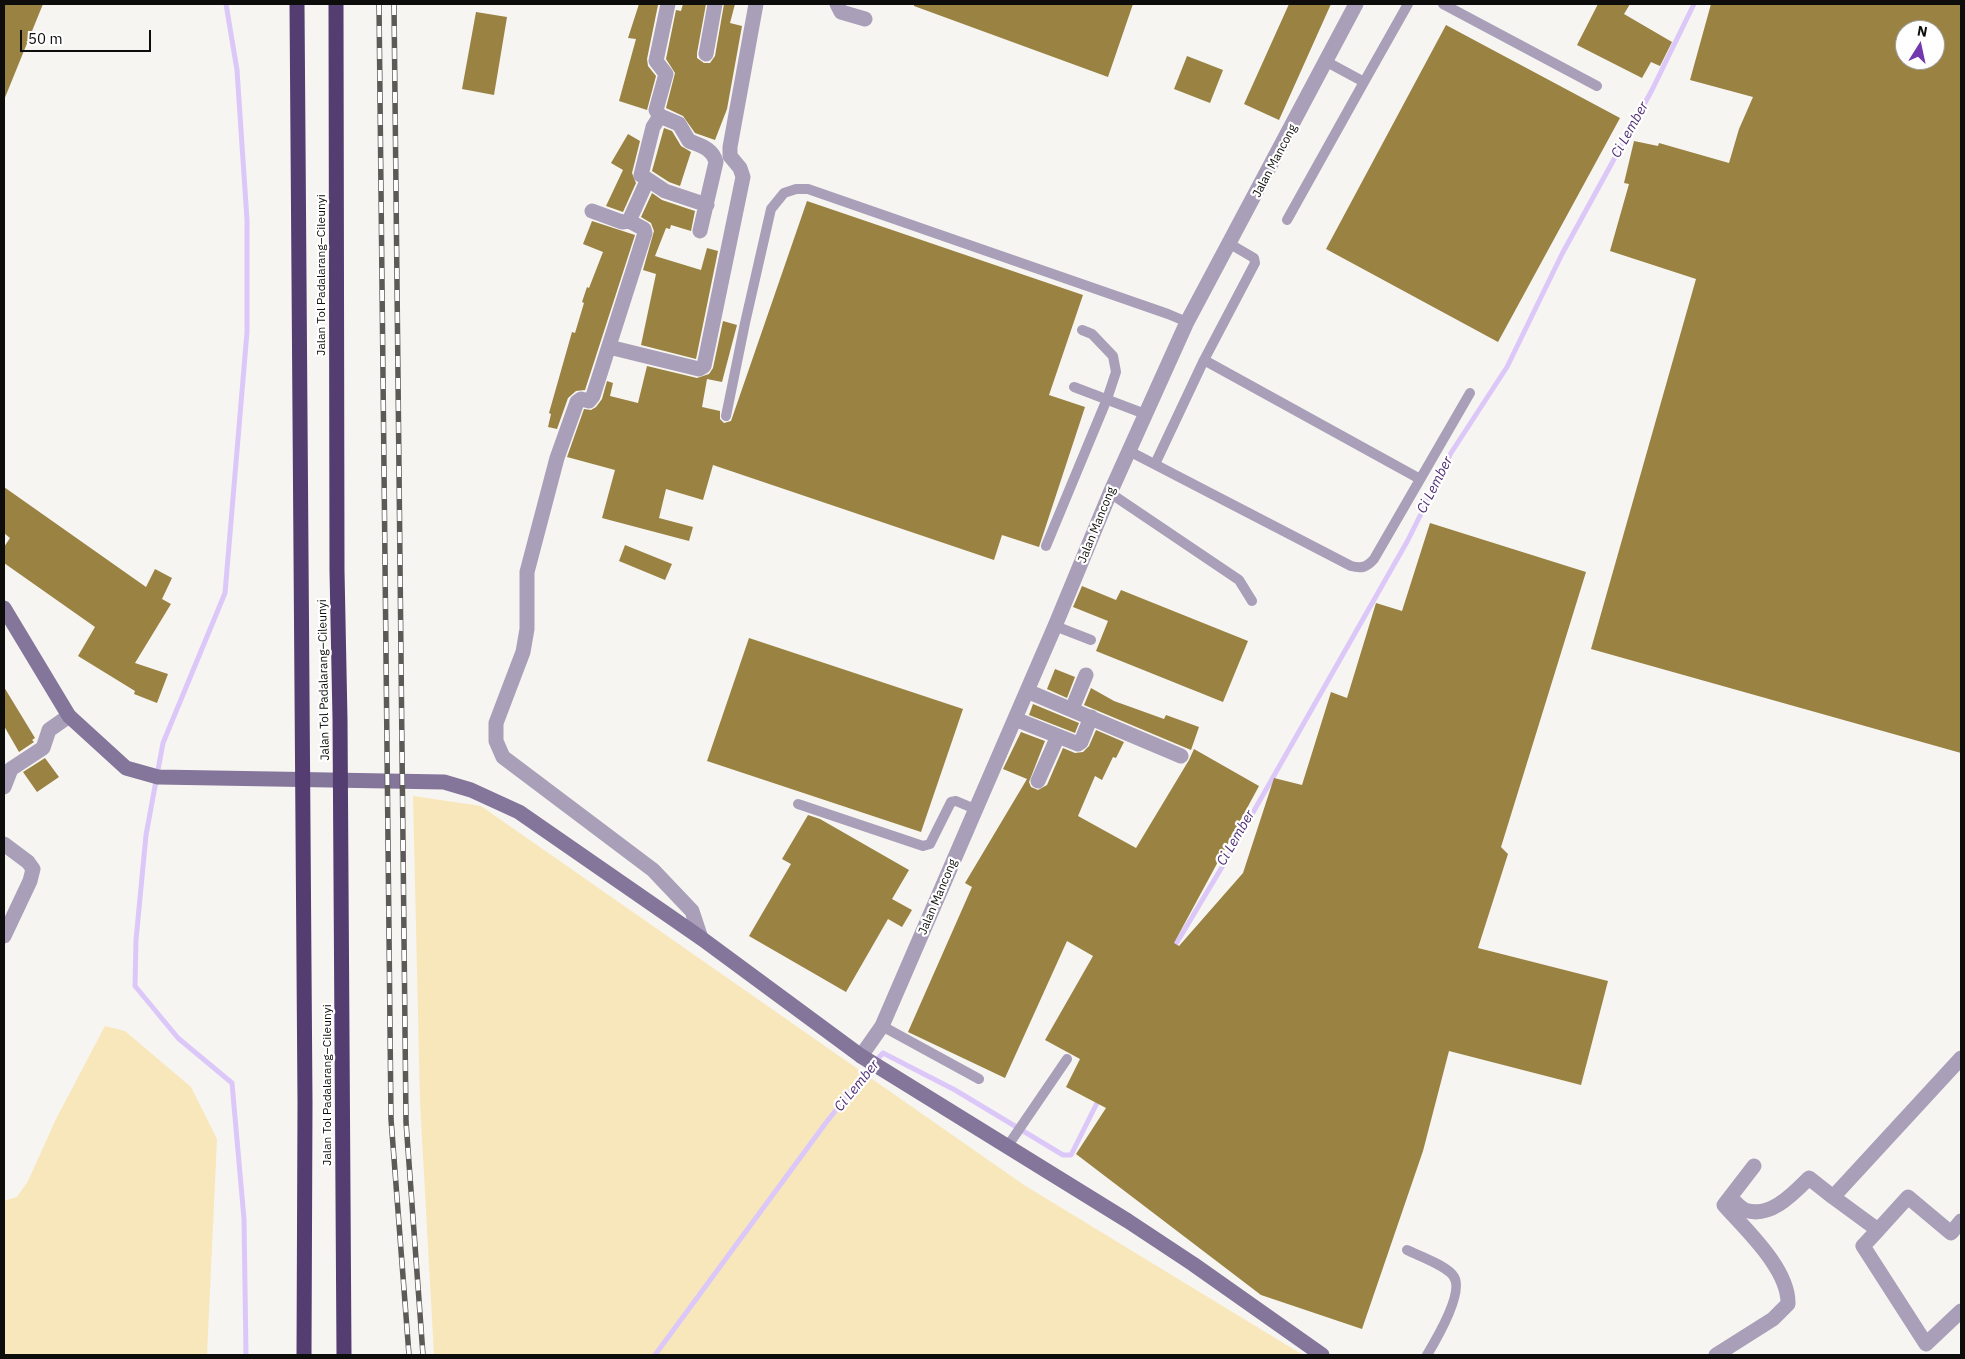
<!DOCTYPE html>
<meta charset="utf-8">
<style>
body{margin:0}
#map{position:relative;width:1965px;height:1359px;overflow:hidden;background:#f7f5f1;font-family:"IBM Plex Sans",sans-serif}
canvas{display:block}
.frame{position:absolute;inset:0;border:5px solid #0d0d0b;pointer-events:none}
.north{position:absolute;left:1895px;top:20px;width:50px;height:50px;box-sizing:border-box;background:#fff;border:1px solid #9e9e9d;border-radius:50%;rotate:10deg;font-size:14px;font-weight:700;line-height:20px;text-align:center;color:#0d0d0b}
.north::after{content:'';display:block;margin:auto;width:18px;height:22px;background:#7338ae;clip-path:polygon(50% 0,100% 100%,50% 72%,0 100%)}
.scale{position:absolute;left:20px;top:30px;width:131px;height:22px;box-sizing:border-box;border:2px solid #0d0d0b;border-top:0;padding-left:6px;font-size:15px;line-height:18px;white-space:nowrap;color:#0d0d0b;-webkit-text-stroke:4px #fff;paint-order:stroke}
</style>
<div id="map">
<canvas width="1965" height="1359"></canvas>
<div class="frame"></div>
<div class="north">N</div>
<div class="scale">50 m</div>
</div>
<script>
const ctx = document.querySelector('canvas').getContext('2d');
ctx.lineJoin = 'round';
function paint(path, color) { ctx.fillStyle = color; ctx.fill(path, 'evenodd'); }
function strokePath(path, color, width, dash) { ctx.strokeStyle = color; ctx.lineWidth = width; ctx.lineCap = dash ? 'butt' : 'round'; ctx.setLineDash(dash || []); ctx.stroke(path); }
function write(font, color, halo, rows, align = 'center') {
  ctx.font = font + ' "IBM Plex Sans",sans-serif'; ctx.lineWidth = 4.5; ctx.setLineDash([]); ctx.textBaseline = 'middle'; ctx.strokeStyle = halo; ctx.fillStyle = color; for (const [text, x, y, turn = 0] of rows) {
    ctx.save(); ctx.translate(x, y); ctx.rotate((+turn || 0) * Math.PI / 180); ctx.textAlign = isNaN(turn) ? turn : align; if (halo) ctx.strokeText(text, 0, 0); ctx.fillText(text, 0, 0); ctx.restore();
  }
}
paint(new Path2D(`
 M 413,796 L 481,806 L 1024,1185 L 1303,1355 L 434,1355 L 420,1102 Z
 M 105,1026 L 125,1031 L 191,1087 L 217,1139 L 207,1355 L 4,1355 L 4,1201 L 17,1197 L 28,1181 L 56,1119 Z`), '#f8e7bb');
strokePath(new Path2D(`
 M 226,4 L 237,70 L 247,220 L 247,332 L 225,593 L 163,743 L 146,835 L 136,940 L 135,986 L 178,1038 L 232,1083 L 244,1219 L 246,1355
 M 1173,949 L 1222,867 L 1408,540 L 1451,453 L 1507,367 L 1562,254 L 1652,90 L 1694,4
 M 655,1355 L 825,1124 L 868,1069 L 883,1053 L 955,1090 L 1063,1155 L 1071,1155 L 1100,1097`), '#dbc8f9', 5);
paint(new Path2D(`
 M 4,4 L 43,4 L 4,100 Z
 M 639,4 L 658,5 L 647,59 L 648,66 L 656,76 L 647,110 L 619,101 L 636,39 L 628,38 Z
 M 683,4 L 706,4 L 697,53 L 697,58 L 704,63 L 710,63 L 715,56 L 724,4 L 735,4 L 730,23 L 742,26 L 727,109 L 715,140 L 695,133 L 683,116 L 666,108 L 675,73 L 666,59 L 676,10 L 681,11 Z
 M 914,4 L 1133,4 L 1108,77 L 914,6 Z
 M 1289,4 L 1331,4 L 1279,120 L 1244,104 Z
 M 1598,4 L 1630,4 L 1624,14 L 1672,42 L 1660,66 L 1651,62 L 1642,78 L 1577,45 Z
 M 1711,4 L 1961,4 L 1961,753 L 1591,649 L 1696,279 L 1610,251 L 1629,184 L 1624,183 L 1634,141 L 1658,146 L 1659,143 L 1729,163 L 1739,129 L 1753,97 L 1690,80 ZM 1905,30 L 1935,30 L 1935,60 L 1905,60 Z
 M 476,12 L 507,17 L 494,95 L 462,89 Z
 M 1446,25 L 1620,118 L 1498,342 L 1326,249 Z
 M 1187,56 L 1223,70 L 1210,103 L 1174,89 Z
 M 664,128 L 672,131 L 681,146 L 691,152 L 680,186 L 669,182 L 652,171 Z
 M 628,134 L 640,141 L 632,173 L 636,183 L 623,212 L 606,206 L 623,170 L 611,163 Z
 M 652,193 L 662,200 L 695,211 L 691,231 L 671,225 L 670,229 L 666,228 L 655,256 L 701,270 L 707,248 L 718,251 L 696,359 L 641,345 L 656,274 L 643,270 L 654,231 L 651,223 L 641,217 Z
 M 807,201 L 1083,295 L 1049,395 L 1085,407 L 1039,547 L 1002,535 L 994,560 L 713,465 L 703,500 L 666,489 L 659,518 L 693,527 L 689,541 L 602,518 L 615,470 L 567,457 L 584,409 L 591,410 L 596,407 L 602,399 L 607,381 L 613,383 L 610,396 L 638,403 L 647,366 L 697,378 L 709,374 L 713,368 L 723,321 L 737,325 L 722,382 L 707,379 L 702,407 L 720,411 L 720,419 L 724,423 L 731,421 Z
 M 592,221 L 635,235 L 585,390 L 576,391 L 568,398 L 557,429 L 548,427 L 551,414 L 549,413 L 572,332 L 575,333 L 584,303 L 582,302 L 587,287 L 589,288 L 603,252 L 583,244 Z
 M 4,487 L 146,587 L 155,569 L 172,578 L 162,599 L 171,604 L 135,663 L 168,674 L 157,703 L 134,694 L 135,691 L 78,656 L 95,627 L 4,563 L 4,547 L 10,538 L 4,533 Z
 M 1430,523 L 1586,572 L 1501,847 L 1508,854 L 1478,948 L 1608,981 L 1581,1085 L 1449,1051 L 1423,1151 L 1362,1329 L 1261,1295 L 1076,1154 L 1106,1108 L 1066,1087 L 1080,1059 L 1045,1040 L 1093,956 L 1067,941 L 1005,1078 L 908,1032 L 972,887 L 965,883 L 1027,779 L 1003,769 L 1021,732 L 1045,741 L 1029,782 L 1031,787 L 1038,790 L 1047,785 L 1063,748 L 1075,753 L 1083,752 L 1089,746 L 1096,730 L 1124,742 L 1116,758 L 1113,757 L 1102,780 L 1095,776 L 1078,816 L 1136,848 L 1189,760 L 1194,749 L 1259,786 L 1174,943 L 1179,946 L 1243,873 L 1274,778 L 1302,785 L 1331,692 L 1347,698 L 1376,603 L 1402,611 Z
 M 625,545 L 672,564 L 665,580 L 619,561 Z
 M 1082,586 L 1116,600 L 1121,590 L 1248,641 L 1223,702 L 1096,651 L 1108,621 L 1073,607 Z
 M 749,638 L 963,709 L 921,832 L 707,761 Z
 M 1055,669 L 1075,677 L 1067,698 L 1047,689 Z
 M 4,687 L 35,738 L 32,740 L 34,742 L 19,752 L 4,726 Z
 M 1091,688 L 1114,701 L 1164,719 L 1166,715 L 1199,727 L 1191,750 L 1084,705 Z
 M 1033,704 L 1079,723 L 1075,733 L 1029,715 Z
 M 45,758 L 59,777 L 37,792 L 23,772 Z
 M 808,815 L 820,819 L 909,870 L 892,899 L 912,910 L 902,927 L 888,919 L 846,992 L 749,936 L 791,864 L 782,859 Z`), '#9a8242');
strokePath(new Path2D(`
 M 1443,4 L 1597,86
 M 1364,82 L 1408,4
 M 1287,220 L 1364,82 L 1327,62
 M 1204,360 L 1420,479
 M 1074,387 L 1145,414
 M 726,416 L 745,323 L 771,209 L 784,193 L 796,189 L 808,189 L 1168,314 L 1187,322
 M 1129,451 L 1351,566 C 1362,569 1367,567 1374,559 L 1470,393
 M 1155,464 L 1204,360 L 1255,263 L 1254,258 L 1230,244
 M 1110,493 L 1239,580 L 1252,601
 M 1046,546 L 1107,399 L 1116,372 L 1113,356 L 1092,334 L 1082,330
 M 1055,626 L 1091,640
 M 798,804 L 923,846 L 930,844 L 951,802 L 956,801 L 975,809
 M 882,1026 L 979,1079
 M 1007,1147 L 1067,1059
 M 1407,1250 C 1419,1256 1448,1266 1454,1277 C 1464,1293 1436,1340 1427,1355`), '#a99fb9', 10);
strokePath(new Path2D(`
 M 668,4 L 656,61 L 666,74 L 656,110 L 660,116 L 679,124 L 689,141 C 701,146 712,148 716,162 L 700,231
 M 837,4 L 841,12 L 865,19
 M 706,54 L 715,4
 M 660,116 L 653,127 L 641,175 L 665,191 L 707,205
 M 592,211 L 622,222 L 629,221 L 647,181
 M 629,221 L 644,229 L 645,233 L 593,396 L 589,401 L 581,399 L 577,402 L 557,458 L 527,572 L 527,629 L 523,652 L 496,723 L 496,741 L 503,757 L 653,870 L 692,911 L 701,938
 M 609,347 L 699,369 L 704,366 L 743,177 L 740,168 L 730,156 L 730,147 L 756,4
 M 1027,691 L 1181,756
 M 1072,709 L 1086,675
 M 1015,719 L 1078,744 L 1081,742 L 1091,717
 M 1038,781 L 1058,736
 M 4,787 L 11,769 L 43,748 L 49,730 L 69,716
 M 4,844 L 28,862 L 33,869 L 30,881 L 4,936
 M 861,1056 L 882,1026 L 1055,626 L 1110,493 L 1187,322 L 1356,4
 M 1961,1058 L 1833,1197 L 1878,1230 L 1908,1197 L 1951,1233 L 1961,1221
 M 1730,1197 C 1734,1201 1740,1208 1745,1210 C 1770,1219 1793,1194 1809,1178 L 1833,1197
 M 1878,1230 L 1863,1246 L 1926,1344 L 1961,1311
 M 1716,1355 L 1773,1319 L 1788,1304 C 1789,1269 1746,1230 1724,1205 L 1754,1166`), '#a99fb9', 15);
strokePath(new Path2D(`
 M 4,608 L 69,716 L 126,768 L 158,777 L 444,782 L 471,790 L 519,812 L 701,938 L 861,1056 L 1128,1221 L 1193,1264 L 1322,1355`), '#84759b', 15);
strokePath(new Path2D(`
 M 297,4 L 305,1103 L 304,1355
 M 336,4 L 337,571 L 340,719 L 344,1355`), '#543d71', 15);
const rail = new Path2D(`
 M 379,4 L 391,1119 L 409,1355
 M 394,4 L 406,1122 L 423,1355`);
strokePath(rail, '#5b5a57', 5.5);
strokePath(rail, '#fff', 4, [11]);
write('12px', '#0d0d0b', '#fff', [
 ["Jalan Mancong",1275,161,-62],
 ["Jalan Tol Padalarang–Cileunyi",322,275,-90],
 ["Jalan Mancong",1097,525,-68],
 ["Jalan Tol Padalarang–Cileunyi",324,680,-91],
 ["Jalan Mancong",938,897,-67],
 ["Jalan Tol Padalarang–Cileunyi",328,1085,-90]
]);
write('italic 14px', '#502f75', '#fff', [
 ["Ci Lember",1630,130,-61],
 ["Ci Lember",1435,485,-63],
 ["Ci Lember",1236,838,-60],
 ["Ci Lember",857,1086,-51]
]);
</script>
